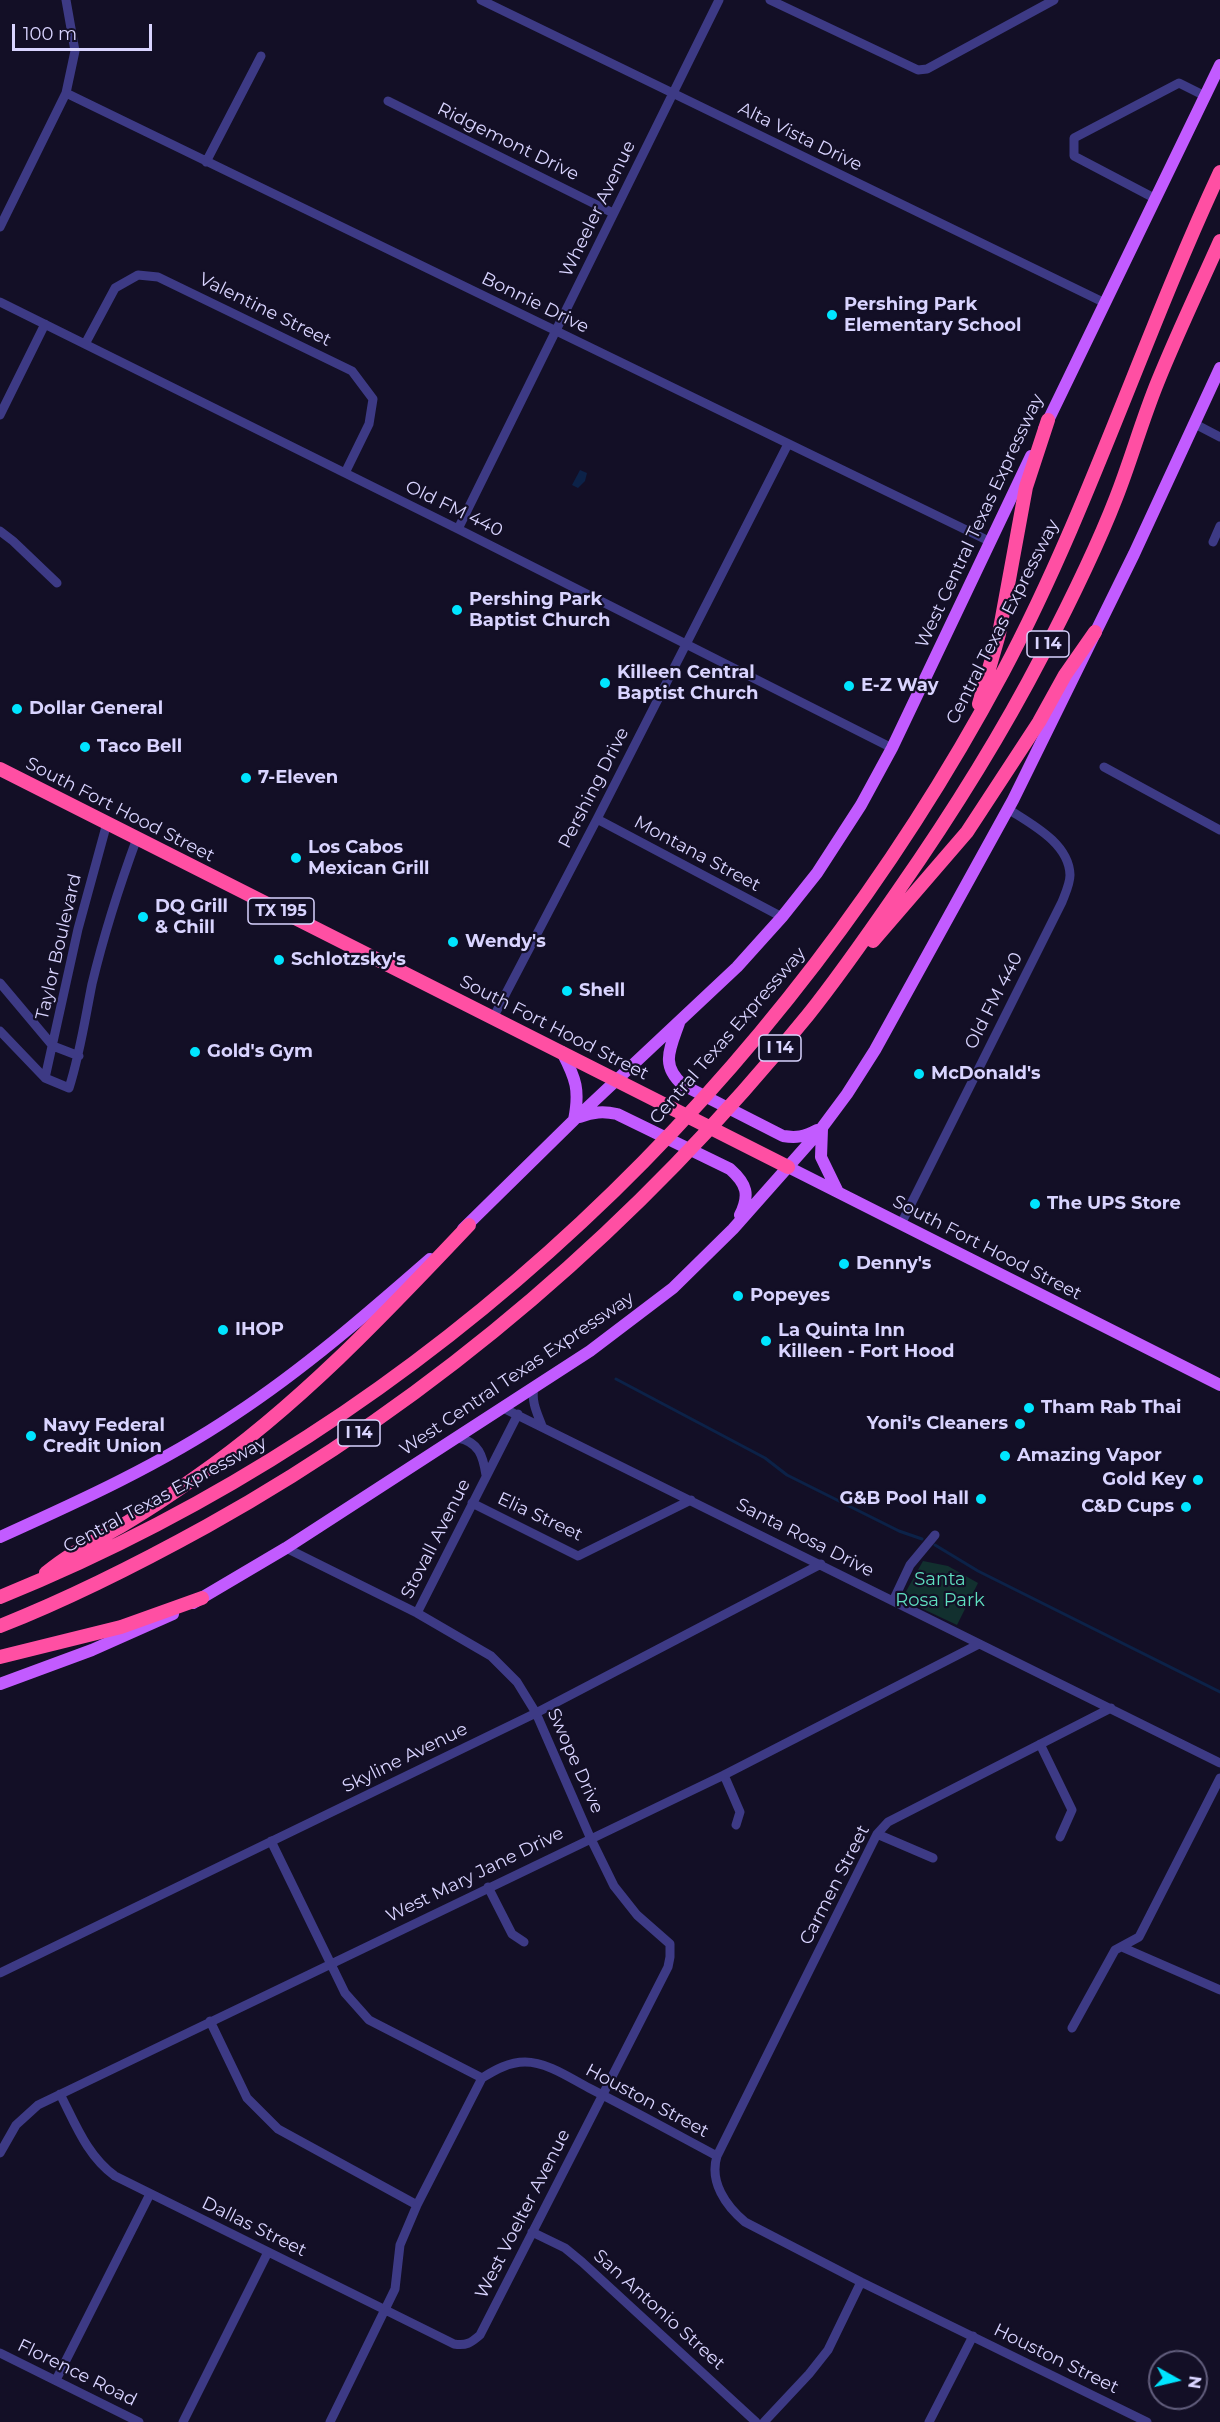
<!DOCTYPE html>
<style>
body{margin:0}
#map{position:relative;width:1220px;height:2422px;overflow:hidden;background:#130f26;font-family:Montserrat,sans-serif}
canvas{display:block}
.north{position:absolute;left:1148px;top:2350px;width:60px;height:60px;box-sizing:border-box;background:#130f26;border:2px solid #625e7d;border-radius:50%;rotate:98deg;font-size:16px;font-weight:700;line-height:24px;text-align:center;color:#d9d4ff}
.north::after{content:'';display:block;margin:auto;width:21px;height:27px;background:#00e5ff;clip-path:polygon(50% 0,100% 100%,50% 72%,0 100%)}
.scale{position:absolute;left:12px;top:24px;width:140px;height:27px;box-sizing:border-box;border:3px solid #d9d4ff;border-top:0;padding-left:8px;font-size:18px;line-height:21px;white-space:nowrap;color:#d9d4ff;-webkit-text-stroke:4px #130f26;paint-order:stroke}
</style>
<div id="map">
<canvas width="1220" height="2422"></canvas>
<div class="north">N</div>
<div class="scale">100 m</div>
</div>
<script>
const ctx = document.querySelector('canvas').getContext('2d');
ctx.lineJoin = 'round';
function paint(path, color) { ctx.fillStyle = color; ctx.fill(path, 'evenodd'); }
function strokePath(path, color, width, dash) { ctx.strokeStyle = color; ctx.lineWidth = width; ctx.lineCap = dash ? 'butt' : 'round'; ctx.setLineDash(dash || []); ctx.stroke(path); }
function write(font, color, halo, rows, align = 'center') {
  ctx.font = font + ' Montserrat,sans-serif'; ctx.lineWidth = 4.5; ctx.setLineDash([]); ctx.textBaseline = 'middle'; ctx.strokeStyle = halo; ctx.fillStyle = color; for (const [text, x, y, turn = 0] of rows) {
    ctx.save(); ctx.translate(x, y); ctx.rotate((+turn || 0) * Math.PI / 180); ctx.textAlign = isNaN(turn) ? turn : align; if (halo) ctx.strokeText(text, 0, 0); ctx.fillText(text, 0, 0); ctx.restore();
  }
}
paint(new Path2D(`
 M 923,1561 L 948,1566 L 978,1583 L 957,1625 L 906,1601 L 904,1595 Z`), '#12302f');
paint(new Path2D(`
 M 580,470 L 587,473 L 585,481 L 578,488 L 572,485 Z`), '#0c2248');
strokePath(new Path2D(`
 M 616,1379 L 765,1458 L 787,1475 L 899,1531 L 922,1539
 M 935,1545 L 978,1571 L 1220,1692`), '#0c2248', 3);
strokePath(new Path2D(`
 M 481,0 L 1105,303
 M 770,0 L 918,70 L 927,69 L 1054,0
 M 66,93 L 991,542
 M 388,101 L 613,213
 M 206,162 L 261,56
 M 1156,199 L 1074,156 L 1074,138 L 1179,83 L 1205,96
 M 0,227 L 66,93 L 75,51 L 66,0
 M 0,302 L 458,529 L 892,748
 M 85,344 L 115,288 L 138,275 L 158,277 L 352,371 L 373,399 L 369,424 L 345,473
 M 0,415 L 45,324
 M 1195,424 L 1220,437
 M 458,529 L 719,0
 M 0,531 L 13,541 L 57,583
 M 1213,542 L 1220,526
 M 1104,767 L 1220,830
 M 597,819 L 782,917
 M 0,983 L 53,1046 L 79,1056
 M 493,1018 L 597,819 L 788,444
 M 0,1031 L 45,1078 L 69,1088 C 80,1054 85,1019 92,984 C 104,934 119,887 137,838
 M 45,1078 L 78,929 L 107,823
 M 901,1224 L 1062,902 C 1065,894 1070,884 1070,875 C 1069,843 1031,824 1008,809
 M 534,1388 C 531,1401 537,1413 542,1426
 M 503,1408 L 1220,1763
 M 458,1438 C 479,1442 483,1456 486,1475
 M 472,1503 L 578,1556 L 691,1500
 M 893,1601 L 910,1565 L 935,1535
 M 417,1613 L 518,1414
 M 1040,1744 L 1072,1810 L 1060,1837
 M 724,1775 L 740,1812 L 736,1825
 M 877,1834 L 933,1858
 M 271,1841 L 345,1993 L 369,2020 L 482,2078
 M 488,1887 L 512,1934 L 524,1942
 M 1124,1948 L 1220,1990
 M 0,1973 L 536,1713 L 821,1564
 M 210,2021 L 247,2098 L 278,2129 L 417,2205
 M 1072,2028 L 1115,1950 L 1139,1937 L 1220,1778
 M 482,2078 C 495,2070 509,2062 525,2062 C 547,2062 570,2078 589,2088 C 632,2110 674,2133 717,2156 C 709,2182 726,2206 745,2222 L 861,2282 L 1147,2422
 M 60,2094 C 75,2123 87,2156 115,2176 L 454,2344 C 466,2346 471,2343 480,2335 L 668,1967 L 670,1957 L 670,1944 L 637,1915 L 614,1886 L 590,1837 L 536,1713 L 517,1682 L 491,1656 L 417,1613 L 286,1548
 M 0,2153 L 16,2125 L 38,2105 L 724,1775 L 979,1644
 M 717,2156 L 877,1834 L 888,1822 L 1111,1708
 M 532,2232 L 565,2248 L 582,2262 L 756,2422
 M 0,2353 L 139,2422
 M 56,2380 L 150,2194
 M 183,2422 L 268,2252
 M 330,2422 L 395,2289 L 400,2245 L 417,2205 L 482,2078
 M 764,2422 L 809,2374 L 828,2350 L 861,2282
 M 929,2422 L 973,2336`), '#3d3a85', 9);
strokePath(new Path2D(`
 M 1044,429 L 1220,65
 M 679,1023 C 670,1049 660,1065 683,1085 L 783,1136 C 796,1138 804,1137 817,1130
 M 562,1052 C 576,1079 580,1090 574,1120
 M 580,1117 C 593,1112 603,1111 617,1114 L 730,1169 C 747,1184 750,1195 740,1215
 M 822,1129 L 821,1157 L 838,1192
 M 788,1167 L 1220,1385
 M 463,1229 L 574,1120 L 737,967 L 782,917 L 817,873 L 861,805 L 892,748 L 1031,456
 M 0,1537 C 80,1501 161,1464 234,1415 C 304,1369 367,1314 430,1259
 M 193,1603 L 286,1548 L 590,1351 L 673,1288 L 733,1229 L 818,1133 L 847,1094 L 875,1050 L 1013,800 L 1134,554 L 1220,368
 M 0,1684 L 92,1650 L 173,1614`), '#c25bff', 12);
strokePath(new Path2D(`
 M 979,704 L 999,634 L 1026,487 L 1048,420
 M 0,769 L 788,1167
 M 873,941 L 967,832 L 1039,722 L 1065,675 L 1095,632
 M 46,1573 C 70,1553 97,1540 123,1525 C 148,1510 172,1494 196,1477 C 297,1407 385,1314 469,1225
 M 0,1597 C 431,1423 785,1080 1003,672 C 1088,512 1143,337 1220,172
 M 0,1626 C 71,1598 140,1563 207,1526 C 439,1397 641,1221 808,1015 C 840,975 869,933 898,891 C 951,815 1000,737 1043,654 C 1069,604 1095,552 1116,498 C 1131,460 1142,420 1158,381 C 1177,334 1199,288 1220,241
 M 0,1657 L 121,1627 L 202,1598`), '#ff4fa3', 14);
for (const [x, y, r, color] of [
 [832,315,6,"#00e5ff"],
 [457,610,6,"#00e5ff"],
 [605,683,6,"#00e5ff"],
 [849,686,6,"#00e5ff"],
 [17,709,6,"#00e5ff"],
 [85,747,6,"#00e5ff"],
 [246,778,6,"#00e5ff"],
 [296,858,6,"#00e5ff"],
 [143,917,6,"#00e5ff"],
 [453,942,6,"#00e5ff"],
 [279,960,6,"#00e5ff"],
 [567,991,6,"#00e5ff"],
 [195,1052,6,"#00e5ff"],
 [919,1074,6,"#00e5ff"],
 [1035,1204,6,"#00e5ff"],
 [844,1264,6,"#00e5ff"],
 [738,1296,6,"#00e5ff"],
 [223,1330,6,"#00e5ff"],
 [766,1341,6,"#00e5ff"],
 [1029,1408,6,"#00e5ff"],
 [1020,1424,6,"#00e5ff"],
 [31,1436,6,"#00e5ff"],
 [1005,1456,6,"#00e5ff"],
 [1198,1480,6,"#00e5ff"],
 [981,1499,6,"#00e5ff"],
 [1186,1507,6,"#00e5ff"]
]) { const dot = new Path2D(); dot.arc(x, y, r, 0, 2 * Math.PI); ctx.fillStyle = color; ctx.fill(dot); strokePath(dot, '#130f26', 2); }
for (const [x, y, w] of [
 [1048,644,42],
 [281,911,66],
 [780,1048,42],
 [359,1433,42]
]) { const box = new Path2D(); box.roundRect(x - w / 2, y - 13, w, 26, 4.5); ctx.fillStyle = '#130f26'; ctx.fill(box); strokePath(box, '#d9d4ff', 1.5); }
write('bold 16px', '#d9d4ff', null, [
 ["I 14",1048,644],
 ["TX 195",281,911],
 ["I 14",780,1048],
 ["I 14",359,1433]
]);
write('18px', '#d9d4ff', '#130f26', [
 ["Alta Vista Drive",800,137,26],
 ["Ridgemont Drive",508,142,26],
 ["Wheeler Avenue",598,209,-64],
 ["Bonnie Drive",535,303,26],
 ["Valentine Street",265,310,26],
 ["Old FM 440",454,509,26],
 ["West Central Texas Expressway",980,521,-65],
 ["Central Texas Expressway",1003,622,-63],
 ["Pershing Drive",594,788,-63],
 ["South Fort Hood Street",120,810,27],
 ["Montana Street",697,854,28],
 ["Taylor Boulevard",59,947,-77],
 ["Old FM 440",994,1001,-63],
 ["South Fort Hood Street",554,1028,27],
 ["Central Texas Expressway",728,1036,-49],
 ["South Fort Hood Street",987,1248,27],
 ["West Central Texas Expressway",517,1374,-34],
 ["Central Texas Expressway",165,1495,-28],
 ["Elia Street",540,1517,25],
 ["Santa Rosa Drive",805,1538,27],
 ["Stovall Avenue",436,1539,-63],
 ["Skyline Avenue",405,1758,-26],
 ["Swope Drive",575,1761,66],
 ["West Mary Jane Drive",475,1875,-26],
 ["Carmen Street",835,1885,-63],
 ["Houston Street",647,2101,28],
 ["West Voelter Avenue",523,2214,-63],
 ["Dallas Street",254,2227,26],
 ["San Antonio Street",659,2310,42],
 ["Houston Street",1056,2359,26],
 ["Florence Road",77,2373,26]
]);
write('bold 18px', '#d9d4ff', '#130f26', [
 ["Pershing Park",844,305],
 ["Elementary School",844,326],
 ["Pershing Park",469,600],
 ["Baptist Church",469,621],
 ["Killeen Central",617,673],
 ["Baptist Church",617,694],
 ["E-Z Way",861,686],
 ["Dollar General",29,709],
 ["Taco Bell",97,747],
 ["7-Eleven",258,778],
 ["Los Cabos",308,848],
 ["Mexican Grill",308,869],
 ["DQ Grill",155,907],
 ["& Chill",155,928],
 ["Wendy's",465,942],
 ["Schlotzsky's",291,960],
 ["Shell",579,991],
 ["Gold's Gym",207,1052],
 ["McDonald's",931,1074],
 ["The UPS Store",1047,1204],
 ["Denny's",856,1264],
 ["Popeyes",750,1296],
 ["IHOP",235,1330],
 ["La Quinta Inn",778,1331],
 ["Killeen - Fort Hood",778,1352],
 ["Tham Rab Thai",1041,1408],
 ["Yoni's Cleaners",1008,1424,"right"],
 ["Navy Federal",43,1426],
 ["Credit Union",43,1447],
 ["Amazing Vapor",1017,1456],
 ["Gold Key",1186,1480,"right"],
 ["G&B Pool Hall",969,1499,"right"],
 ["C&D Cups",1174,1507,"right"]
], 'left');
write('18px', '#5fe0c0', '#130f26', [
 ["Santa",940,1580],
 ["Rosa Park",940,1601]
]);
</script>
